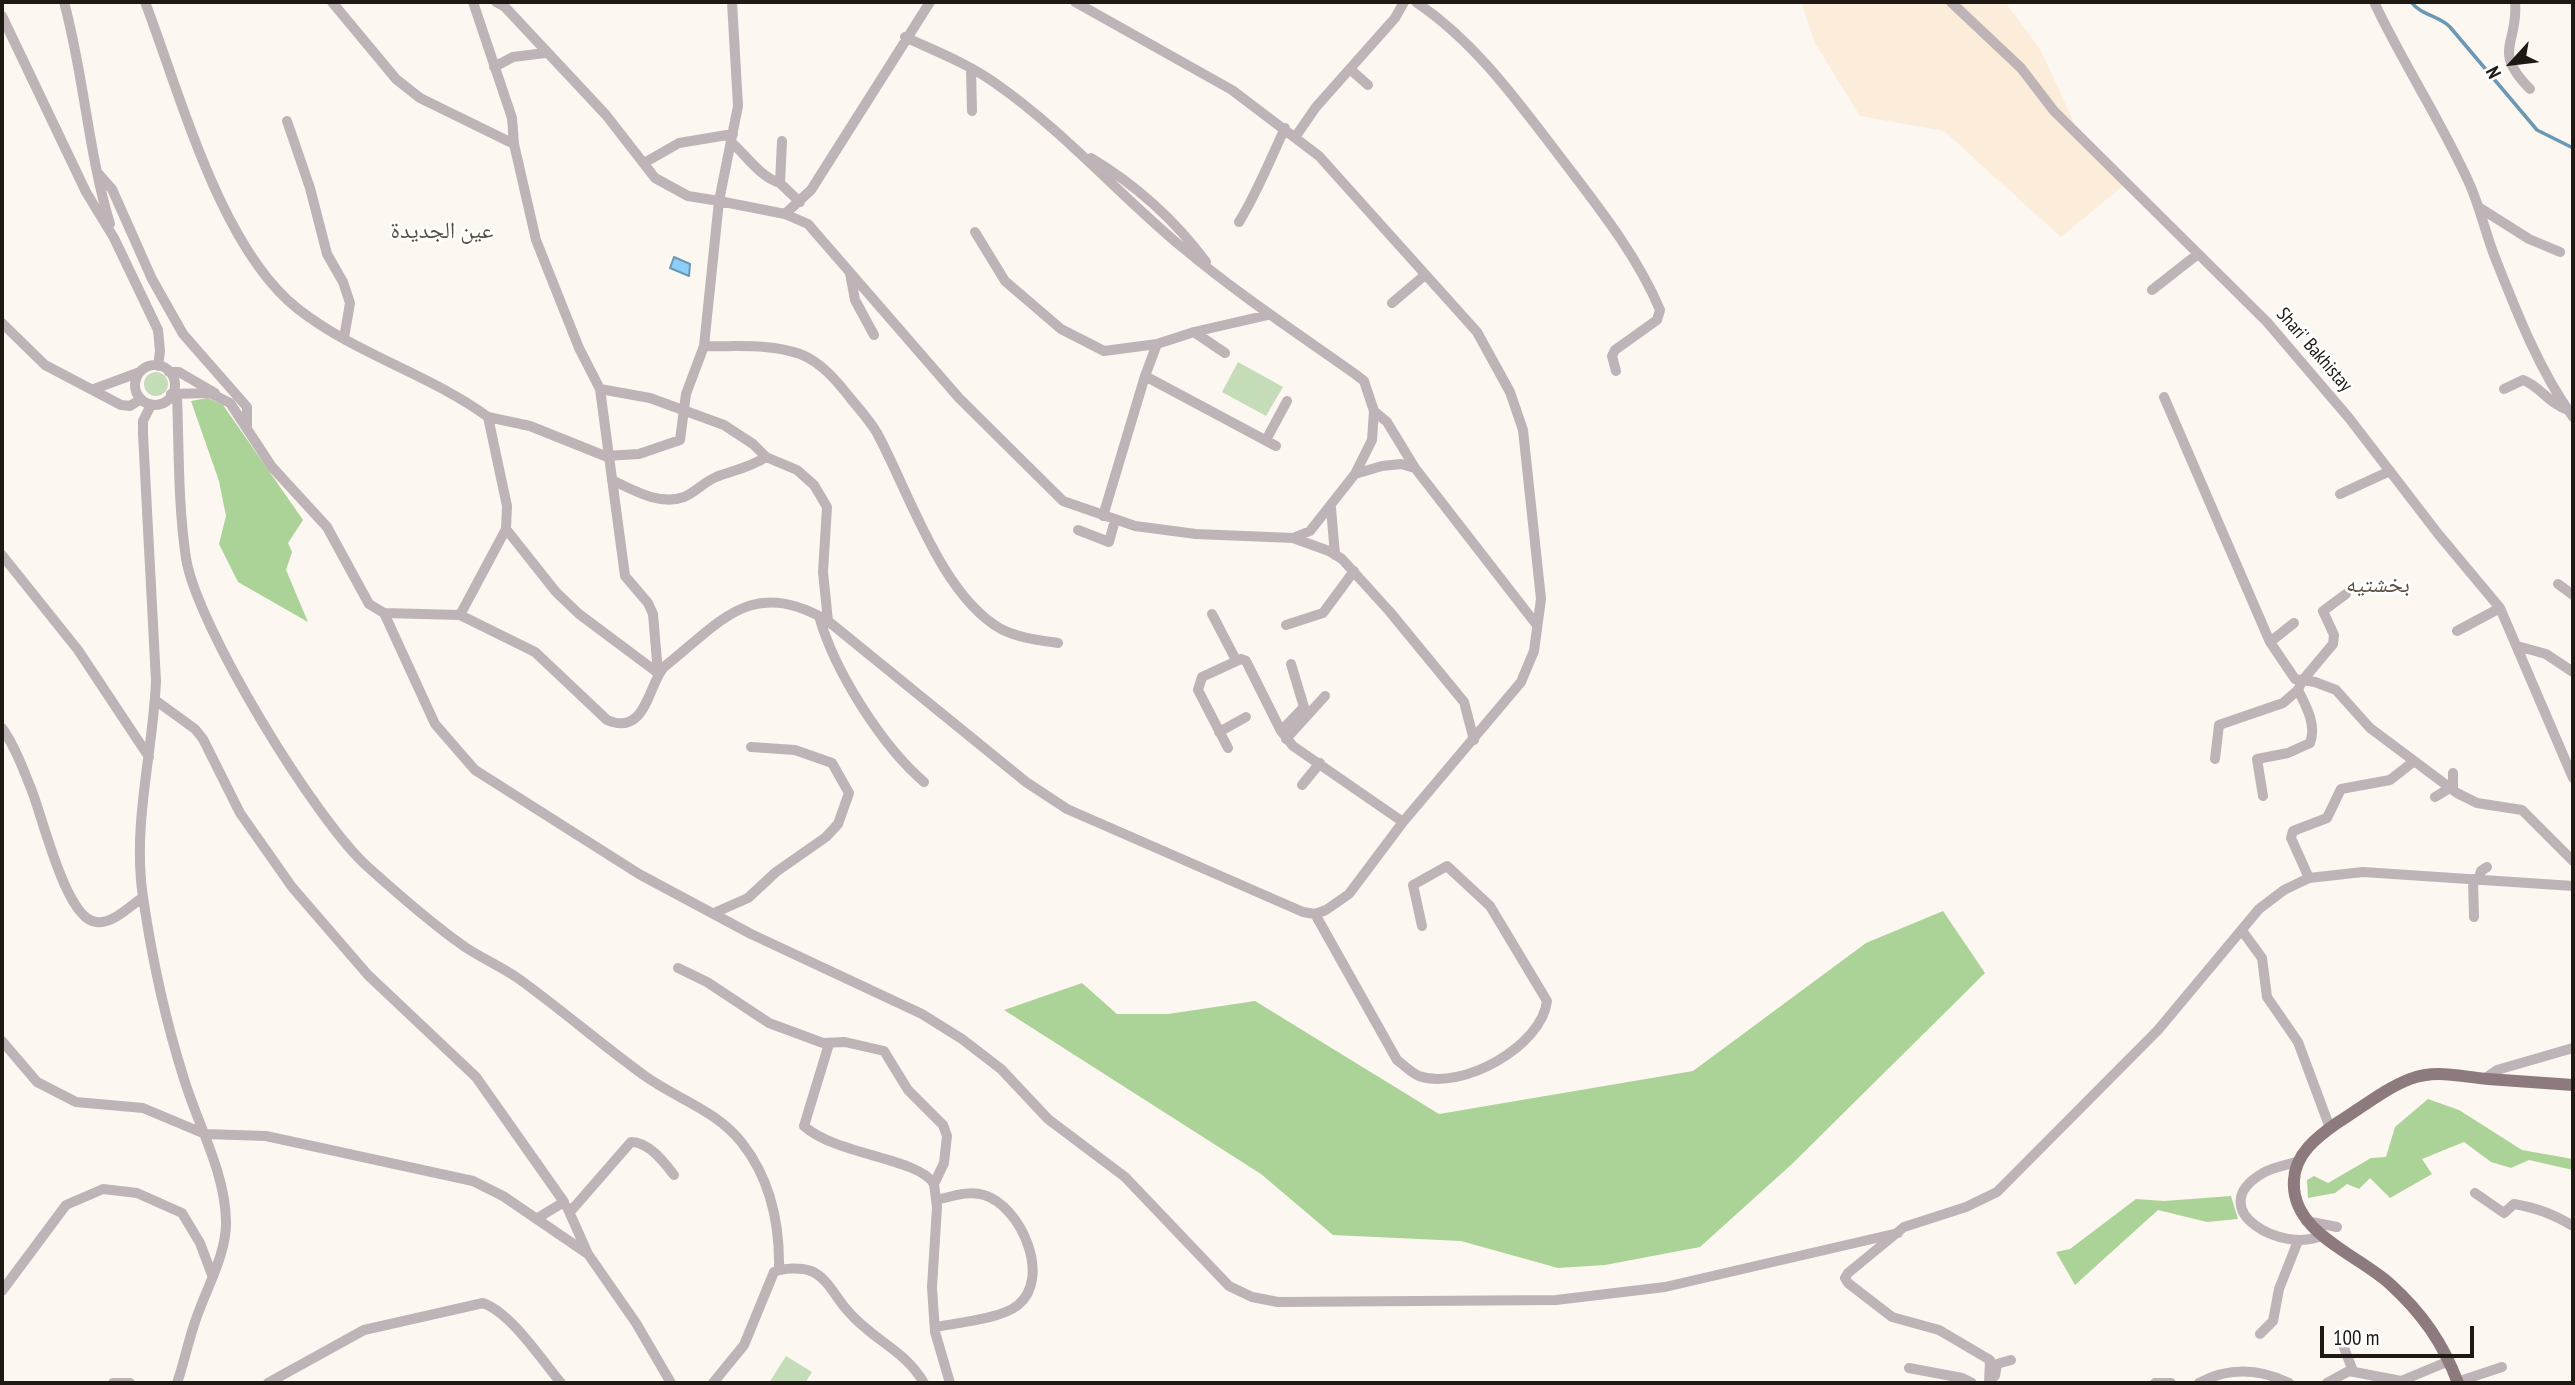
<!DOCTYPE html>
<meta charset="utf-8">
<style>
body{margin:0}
#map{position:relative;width:2575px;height:1385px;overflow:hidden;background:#fdf7f1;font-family:"PT Sans Narrow",sans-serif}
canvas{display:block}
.frame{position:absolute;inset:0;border:4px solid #1e1913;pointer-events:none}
.north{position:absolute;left:2477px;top:28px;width:70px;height:70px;-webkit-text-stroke:5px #fff;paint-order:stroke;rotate:243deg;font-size:19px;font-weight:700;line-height:28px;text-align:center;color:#1e1913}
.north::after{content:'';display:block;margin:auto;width:24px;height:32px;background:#1e1913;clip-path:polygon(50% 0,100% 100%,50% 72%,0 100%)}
.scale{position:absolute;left:2320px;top:1326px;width:154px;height:32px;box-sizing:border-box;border:4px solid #1e1913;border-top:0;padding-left:9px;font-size:21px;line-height:24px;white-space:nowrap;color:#1e1913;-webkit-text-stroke:5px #fff;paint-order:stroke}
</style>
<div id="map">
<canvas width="2575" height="1385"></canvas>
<div class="frame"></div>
<div class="north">N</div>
<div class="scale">100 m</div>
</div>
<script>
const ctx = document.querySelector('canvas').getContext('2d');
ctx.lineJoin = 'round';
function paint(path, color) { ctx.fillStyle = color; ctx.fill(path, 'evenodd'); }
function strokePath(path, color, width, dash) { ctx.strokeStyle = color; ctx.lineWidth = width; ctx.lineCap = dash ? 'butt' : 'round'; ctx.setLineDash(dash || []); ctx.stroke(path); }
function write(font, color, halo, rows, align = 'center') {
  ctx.font = font + ' "PT Sans Narrow","Noto Naskh Arabic",sans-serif'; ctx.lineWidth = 5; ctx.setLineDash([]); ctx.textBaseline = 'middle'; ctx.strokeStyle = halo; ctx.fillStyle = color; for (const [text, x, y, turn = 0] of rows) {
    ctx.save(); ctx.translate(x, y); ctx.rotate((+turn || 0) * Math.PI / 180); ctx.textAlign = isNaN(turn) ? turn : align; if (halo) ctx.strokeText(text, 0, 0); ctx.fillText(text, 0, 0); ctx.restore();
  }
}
paint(new Path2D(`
 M 1801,2 L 2005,2 L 2040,49 L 2084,144 L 2124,185 L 2061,237 L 1944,131 L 1860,116 L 1815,43 Z`), '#fcecda');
paint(new Path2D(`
 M 1238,362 L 1283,387 L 1266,416 L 1222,392 Z
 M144 384a12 12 0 1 1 24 0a12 12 0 1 1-24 0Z
 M 786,1356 L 812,1372 L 805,1383 L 769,1383 Z`), '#c4ddb8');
paint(new Path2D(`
 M 208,398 L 223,405 L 303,520 L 288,543 L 292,552 L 286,570 L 308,622 L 238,582 L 219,544 L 226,516 L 219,481 L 191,401 Z
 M 1943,911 L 1985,973 L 1792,1164 L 1700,1247 L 1605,1265 L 1558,1268 L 1461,1241 L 1333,1235 L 1261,1174 L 1004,1010 L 1082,983 L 1117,1014 L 1168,1014 L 1255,1001 L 1439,1114 L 1693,1071 L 1866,943 Z
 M 2428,1099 L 2459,1110 L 2522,1150 L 2573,1159 L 2573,1170 L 2529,1160 L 2511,1168 L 2491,1162 L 2464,1142 L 2422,1159 L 2432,1174 L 2390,1198 L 2370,1178 L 2359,1189 L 2347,1184 L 2335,1193 L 2308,1198 L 2307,1180 L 2314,1176 L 2328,1183 L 2371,1158 L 2386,1157 L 2395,1127 Z
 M 2231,1196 L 2238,1219 L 2207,1222 L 2158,1210 L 2075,1285 L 2056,1252 L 2070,1249 L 2136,1199 L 2164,1201 Z`), '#abd297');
const water = new Path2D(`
 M 674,257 L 690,264 L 689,276 L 670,268 Z`);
paint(water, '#8ccef8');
strokePath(water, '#6b98b3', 2);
strokePath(new Path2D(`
 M 2411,2 C 2422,16 2438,15 2450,27 L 2537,130 L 2573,148`), '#6b98b3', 3.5);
strokePath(new Path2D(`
 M 64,2 C 84,75 88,152 110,224
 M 145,2 C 180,93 220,248 298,309 C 357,355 429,374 488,417 L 507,506 L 506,529 L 460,615 L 384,613 L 369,604 L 327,527 L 272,467 L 230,403 L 210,393 L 171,394
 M 332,2 L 396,79 L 420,98 L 514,144
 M 473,2 L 512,118 L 514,144 L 536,240 L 579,348 L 600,389 L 625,576 L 648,603 L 653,614 L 658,673
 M 496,2 L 505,7 L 606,115 L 655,178 L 688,196 L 719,201 L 738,106 L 732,2
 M 1416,2 C 1474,41 1516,99 1558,154 C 1595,203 1636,253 1660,310 L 1657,320 L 1615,350 L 1612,356 L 1616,371
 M 1951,2 L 2021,68 L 2054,111 L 2267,322 L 2349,418 L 2439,535 L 2500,608 L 2573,778
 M 2374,2 C 2403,64 2442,122 2470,185 C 2481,210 2486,236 2496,260 C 2517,313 2540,372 2573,417
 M 2515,2 C 2519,44 2491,50 2530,89
 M 2,16 L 86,192 L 114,238 L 158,330 L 160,351 L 158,366
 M 905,37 C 935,51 967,63 995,83 C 1064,131 1119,195 1183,248 C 1238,294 1297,333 1355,374 L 1364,381 L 1374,411 L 1387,422 L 1415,468 L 1536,624
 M 494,67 L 513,57 L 545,53
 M 971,68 L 972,111
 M 1351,70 L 1368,85
 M 287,121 L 310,188 L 327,254 L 343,282 L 350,303 L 344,338
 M 1296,136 L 1316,107 L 1395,18 L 1404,2
 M 782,141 L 780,183 L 800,202
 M 731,142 C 747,156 760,177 780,183
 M 1091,158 C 1135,184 1176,221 1206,262
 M 644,163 L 679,143 L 733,134
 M 97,172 L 112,189 L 152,279 L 183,334 L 247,407 L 247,427
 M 2480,208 L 2529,239 L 2560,252
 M 785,214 L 811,190 L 930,2
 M 1239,222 C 1257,193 1270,160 1285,128
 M 975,232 L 1005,281 L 1061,329 L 1104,351 L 1157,344
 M 850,273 L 855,300 L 874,335
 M 2152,290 L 2198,254
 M 1392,303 L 1425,275
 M 2,323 L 45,365 L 121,405 L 130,406 L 141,399
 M 1194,332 L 1225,353
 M 704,346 C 735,347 770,343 800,354 C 821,362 837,381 851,399 C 860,410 870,421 877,433 C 909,492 941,595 1001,629 C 1019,638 1038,640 1058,643
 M135 385a20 20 0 1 1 40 0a20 20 0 1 1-40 0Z
 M 169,372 L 179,372 L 215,393
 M 1145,376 L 1276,446
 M 94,389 L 140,372
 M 600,389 L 650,398 L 724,425 L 753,444 L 766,457 L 797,470 L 814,485 L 827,507 L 823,572 L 828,621
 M 2504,389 L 2523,380 C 2540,386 2549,404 2568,410
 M 177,394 C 179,448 178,505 186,558 C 196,625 317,823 369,868 C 399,895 432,924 465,947 C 483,959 502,967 519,979 C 562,1010 602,1045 645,1076 C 677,1099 716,1110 742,1143 C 771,1180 780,1224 779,1270
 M 2164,397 L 2270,642 L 2295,679 L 2315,682 L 2336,690 L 2370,728 L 2457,793 L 2477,803 L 2522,810 L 2573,861
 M 151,405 L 143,421 L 143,434 L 156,681 C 153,753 132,825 143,897 C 152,959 165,1019 184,1079 C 198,1125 225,1172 226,1221 C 227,1254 205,1291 195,1322 C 188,1342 184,1363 177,1383
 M 488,417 L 530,426 L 605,456 L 639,454 L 680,440 L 686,394 L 704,346 L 719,201 L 785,214 L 808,224 L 959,398 L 1063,501 L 1135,526 L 1196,534 L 1293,538 L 1329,551 L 1342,559 L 1390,612 L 1464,702 L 1474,740
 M 1266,440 L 1287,401
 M 1355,474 L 1372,440 L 1374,411
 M 612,480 C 633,490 660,506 684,497 C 696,492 704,482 716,477 C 734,470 749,468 766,457
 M 2340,494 L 2390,471
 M 1331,508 L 1335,555
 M 1103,516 L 1145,376 L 1157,344 L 1194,332 L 1268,315
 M 506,529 L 556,592 L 579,614 L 658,673
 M 1078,530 L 1109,542 L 1115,520
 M 1293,538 L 1310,531 L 1355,474 L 1382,466 L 1401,464 L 1415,468
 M 2,555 L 78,650 L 149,757
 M 2558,584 L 2573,595
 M 384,613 L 435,724 L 475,770 L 639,874 L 751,934 L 922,1014 L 962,1039 L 1001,1069 L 1048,1119 L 1125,1177 L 1229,1286 L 1252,1297 L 1278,1302 L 1556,1300 L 1665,1287 L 1898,1233
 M 1212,614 L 1236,660
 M 460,615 L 535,652 L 607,720 C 646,737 648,685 664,667 C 722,621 751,576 828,621 L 1026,782 L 1067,809 L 1303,912 L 1315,914 L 1326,910 L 1349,894 L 1403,822 L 1521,682 L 1534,651 L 1541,599 L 1523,430 L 1510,392 L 1477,332 L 1319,156 L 1232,90 L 1075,2
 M 819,616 C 834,670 881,745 924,782
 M 1286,625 L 1323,613 L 1354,571
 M 2457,631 L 2500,608
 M 2270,642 L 2294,623
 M 2517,646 L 2546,654 L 2573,672
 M 155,700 L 195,729 L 203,739 L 240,813 L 292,887 L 368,975 L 476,1077 L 564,1202 L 536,1219
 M 2,728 C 14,745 22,766 30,786 C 42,813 65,919 96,922 C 113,924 130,906 143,897
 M 1281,731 L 1304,707 L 1291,664
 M 1219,732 L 1246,717
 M 1286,739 L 1325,696
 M 1228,748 L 1198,690 L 1202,677 L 1241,659 L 1246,661 L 1281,731 L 1293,746 L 1403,822
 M 2215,759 L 2219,725 L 2283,703 L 2298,690 L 2302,681 L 2333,644 L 2334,635 L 2323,611 L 2346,594
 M 1302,785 L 1320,763
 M 2453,790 L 2453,773
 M 2263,796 L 2257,759 L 2288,753 L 2310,743 C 2317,725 2306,706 2298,690
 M 2435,797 L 2450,788
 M 2309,878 L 2291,838 L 2293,831 L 2327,818 L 2341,789 L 2390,780 L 2413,762
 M 2473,879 L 2474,917
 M 2478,880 L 2481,871 L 2487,867
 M 714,913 L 748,898 L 776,872 L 826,837 L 838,824 L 849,793 L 832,763 L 795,750 L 751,747
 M 1315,914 L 1397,1060 C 1404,1065 1411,1073 1419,1076 C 1462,1091 1542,1046 1547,1001 L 1490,906 L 1447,866 L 1413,885 L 1422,926
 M 2243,932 L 2262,958 L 2267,997 L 2298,1042 L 2330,1128
 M 678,968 L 707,982 L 769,1023 L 823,1043 L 845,1042 L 884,1051 L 908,1090 L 943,1125 L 947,1136 L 944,1163 L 934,1184 L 937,1207 L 932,1287 L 935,1332 L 950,1383
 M 2,1041 L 37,1082 L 76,1102 L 143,1108 L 205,1134 L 266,1136 L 473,1181 L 503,1196 L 588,1254 L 636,1323 L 671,1383
 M 829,1044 L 804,1126 C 836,1155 919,1158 934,1184
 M 2484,1079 L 2497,1070 L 2573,1048
 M 2299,1161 C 2287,1165 2273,1167 2263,1173 C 2201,1209 2283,1255 2323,1235
 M 2475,1193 L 2504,1213 L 2514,1204 C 2537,1208 2553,1214 2573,1226
 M 567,1207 L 588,1254
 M 570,1212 L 631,1142 C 649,1142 664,1162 674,1175
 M 2306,1221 L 2337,1227
 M 2,1291 L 66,1205 L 103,1189 L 137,1193 L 182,1213 L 200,1243 L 212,1275
 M 935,1327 C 957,1323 1001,1319 1018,1305 C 1052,1278 1021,1206 984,1195 C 968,1190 951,1197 936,1200
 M 2260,1334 L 2273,1321 L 2279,1289 L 2298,1241
 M 2341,1340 L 2353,1371
 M 1909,1368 L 1962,1378 L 1972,1383
 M 1995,1376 L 1997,1364 L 2011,1360
 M 2457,1382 L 2502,1367
 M 113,1383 L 130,1383
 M 268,1383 L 364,1330 L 483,1303 C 511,1313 541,1359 561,1383
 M 713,1383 L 744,1345 L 774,1272 C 783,1268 801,1267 811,1271 C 828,1278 835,1297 847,1310 C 873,1341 903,1348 924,1383
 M 1989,1383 L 1990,1360 L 1939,1330 L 1892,1317 L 1848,1283 L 1845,1278 L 1848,1273 L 1904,1227 L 1966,1207 L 1997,1192 L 2158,1030 L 2259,909 L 2284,890 L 2309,878 L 2363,872 L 2573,886
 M 2155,1383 L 2171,1383
 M 2199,1383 C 2229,1367 2258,1368 2289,1383
 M 2327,1383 L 2349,1371 L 2401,1381 L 2449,1361`), '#beb3b6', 10);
strokePath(new Path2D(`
 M 2458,1383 C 2443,1343 2422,1313 2390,1284 C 2357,1254 2290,1232 2294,1180 C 2295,1154 2317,1137 2337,1123 C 2360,1109 2384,1089 2410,1079 C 2437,1069 2461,1077 2488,1079 C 2517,1081 2545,1083 2573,1085`), '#8c7a7e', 12);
write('19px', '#1e1913', '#fff', [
 ["Shari' Bakhistay",2314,350,49]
]);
write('23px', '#5b4f41', '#fff', [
 ["عين الجديدة",442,231],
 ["بخشتيه",2378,585]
]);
</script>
